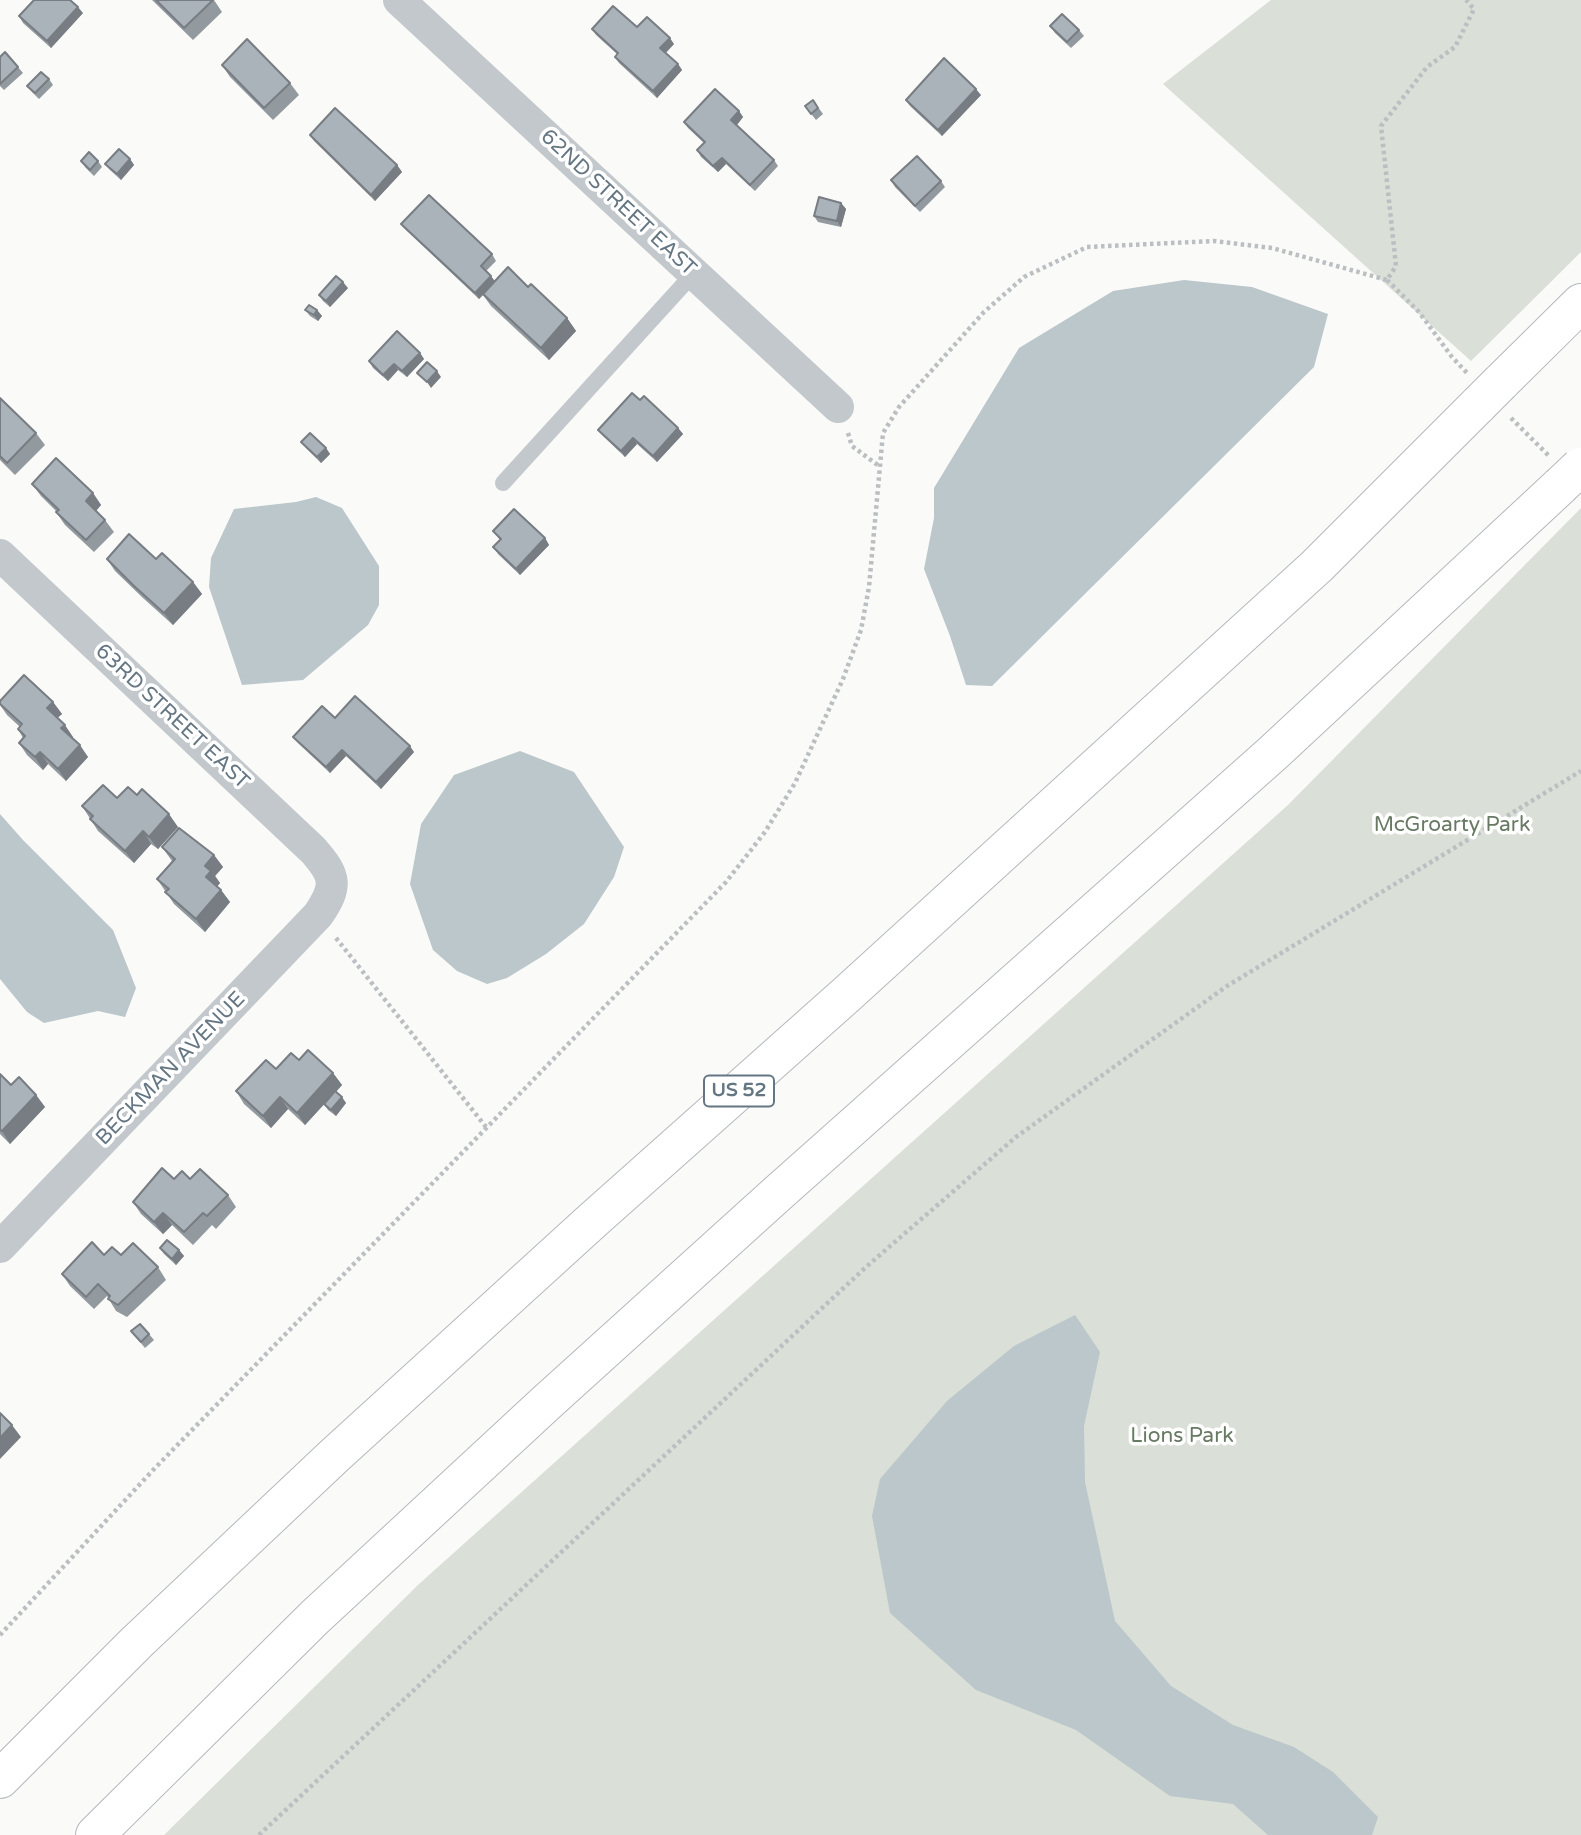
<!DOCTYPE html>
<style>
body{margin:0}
canvas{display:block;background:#fafaf8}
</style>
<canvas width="1581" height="1835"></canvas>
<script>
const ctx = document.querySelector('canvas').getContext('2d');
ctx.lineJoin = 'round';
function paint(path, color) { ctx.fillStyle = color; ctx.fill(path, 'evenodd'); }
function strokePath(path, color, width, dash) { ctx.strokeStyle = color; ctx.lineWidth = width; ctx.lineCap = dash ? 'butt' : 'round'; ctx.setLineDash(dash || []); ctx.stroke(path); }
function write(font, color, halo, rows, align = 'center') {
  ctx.font = font + ' "Varela Round",sans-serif'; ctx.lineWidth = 7; ctx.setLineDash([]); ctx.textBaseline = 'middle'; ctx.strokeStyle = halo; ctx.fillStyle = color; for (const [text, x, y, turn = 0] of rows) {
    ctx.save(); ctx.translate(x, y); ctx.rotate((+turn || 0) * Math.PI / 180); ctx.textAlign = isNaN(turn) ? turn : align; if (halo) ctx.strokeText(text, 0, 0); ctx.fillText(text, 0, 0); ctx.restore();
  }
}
paint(new Path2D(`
 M 1271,0 L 1581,0 L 1581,252 L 1471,361 L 1163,84 Z
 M 1581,508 L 1581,1835 L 164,1835 L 419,1584 L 1288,805 Z`), '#dadfd7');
paint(new Path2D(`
 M 1184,280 L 1252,287 L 1328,314 L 1314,367 L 992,686 L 966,685 L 950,636 L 924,569 L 934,518 L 934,488 L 1019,348 L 1113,291 Z
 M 316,497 L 342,508 L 379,566 L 379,605 L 368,625 L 303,680 L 242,685 L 209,587 L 211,558 L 234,509 L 296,502 Z
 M 520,751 L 574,772 L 624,847 L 614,877 L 584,924 L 546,954 L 507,978 L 487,984 L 457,971 L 433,950 L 410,884 L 421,824 L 454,775 Z
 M 0,814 L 23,840 L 113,930 L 136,988 L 125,1017 L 98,1011 L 44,1023 L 27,1012 L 0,979 Z
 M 1075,1315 L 1100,1352 L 1084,1426 L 1085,1482 L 1115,1621 L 1171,1686 L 1233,1725 L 1294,1747 L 1333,1772 L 1378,1817 L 1372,1835 L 1268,1835 L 1233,1804 L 1170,1796 L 1076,1730 L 976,1690 L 890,1613 L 872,1516 L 880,1479 L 947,1401 L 1014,1346 Z`), '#bbc7cb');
const highway = new Path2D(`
 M 1501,382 L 1581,303
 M 0,1779 L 137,1642 L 334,1456 L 593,1220 L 846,995 L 1317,566 L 1479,404
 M 95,1835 L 315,1617 L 546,1403 L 777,1194 L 1273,753 L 1560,486`);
strokePath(highway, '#b4b9bd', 40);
strokePath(new Path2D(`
 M 1387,280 L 1419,312 L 1452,357 L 1468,374
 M 1511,418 L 1549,456
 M 848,433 L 852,446 L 879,466
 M 336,938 L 486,1127
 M 0,1635 L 155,1468 L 726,882 L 765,832 L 795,783 L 843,679 L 861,630 L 869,587 L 883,433 L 899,407 L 984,312 L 1024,277 L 1087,247 L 1214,241 L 1272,248 L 1387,280 L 1396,266 L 1381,126 L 1427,67 L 1455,47 L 1474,9 L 1466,0
 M 259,1835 L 866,1267 L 1016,1137 L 1227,986 L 1581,771`), '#bbbfc2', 4.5, [3.5, 3.5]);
strokePath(new Path2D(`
 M 503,483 L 694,273`), '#c3c8cc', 16);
strokePath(new Path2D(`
 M 399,0 L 838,407
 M 0,555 L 313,850 C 336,876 338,886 318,915 L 0,1247`), '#c3c8cc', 32);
strokePath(highway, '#fff', 38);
const highwayBridge = new Path2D(`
 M 1479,404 L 1501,382
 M 1560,486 L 1580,467`);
strokePath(highwayBridge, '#b4b9bd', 40, []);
strokePath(highwayBridge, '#fff', 38);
paint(new Path2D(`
 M 152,0 L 214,0 L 222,12 L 193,40 Z
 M 83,13 L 51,48 L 23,23 L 19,16 Z
 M 1050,26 L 1079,30 L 1084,36 L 1071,48 L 1055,33 Z
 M 637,27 L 674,44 L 666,53 L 678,64 L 682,70 L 657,98 L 619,63 L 615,57 L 617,54 L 596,35 L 592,29 Z
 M 0,57 L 18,67 L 23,73 L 4,90 L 0,86 Z
 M 222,65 L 290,83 L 299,95 L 273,120 L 230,77 Z
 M 49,79 L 53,85 L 39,99 L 32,92 L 27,86 Z
 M 981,95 L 942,136 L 910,106 L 906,100 Z
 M 813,100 L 823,114 L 816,120 L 805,106 Z
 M 739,111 L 743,117 L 737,125 L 774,160 L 778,166 L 755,191 L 726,164 L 718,172 L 701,157 L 697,150 L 704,143 L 688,128 L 684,122 Z
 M 310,135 L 397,165 L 402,172 L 375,201 L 314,141 Z
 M 130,159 L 134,165 L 121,180 L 110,170 L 105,164 Z
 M 81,161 L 98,161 L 102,167 L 94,176 L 85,167 Z
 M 891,180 L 941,181 L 945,187 L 920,212 L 895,187 Z
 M 841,203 L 846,209 L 841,227 L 818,222 L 814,216 Z
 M 401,224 L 492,254 L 496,261 L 486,271 L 495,281 L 528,287 L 567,318 L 576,331 L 549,360 L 491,306 L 483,295 L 479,299 L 406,230 Z
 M 348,288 L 330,307 L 323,301 L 319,295 Z
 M 305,310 L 317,310 L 322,316 L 318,321 L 310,316 Z
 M 420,353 L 424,359 L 407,377 L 398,370 L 388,381 L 373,368 L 369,361 Z
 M 0,398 L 36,433 L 45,445 L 15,475 L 0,460 Z
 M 678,428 L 683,434 L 657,462 L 637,444 L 625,457 L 603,436 L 598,430 Z
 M 301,442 L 326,448 L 330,454 L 321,463 L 306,448 Z
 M 32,484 L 93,493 L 101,505 L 96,511 L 105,520 L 114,532 L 94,552 L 65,525 L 56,512 L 57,512 L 41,496 Z
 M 493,531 L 545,538 L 549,545 L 520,575 L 498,554 L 493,547 L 500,540 Z
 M 107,559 L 193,582 L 202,594 L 173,625 L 143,598 L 115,571 Z
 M 0,701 L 53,702 L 62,714 L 57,718 L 88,757 L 66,781 L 48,764 L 43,770 L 27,755 L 19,743 L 23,738 L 18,729 L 20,727 L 7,715 L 0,705 Z
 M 335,718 L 414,752 L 381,789 L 346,756 L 330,773 L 298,743 L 293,737 Z
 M 137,795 L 178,827 L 158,849 L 151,844 L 134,863 L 98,831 L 82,806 L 117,798 Z
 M 162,847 L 214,855 L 223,867 L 215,876 L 220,883 L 217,886 L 221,890 L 230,902 L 205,932 L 174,904 L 157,879 L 172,861 Z
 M 299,1060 L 333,1073 L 342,1085 L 336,1092 L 346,1103 L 336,1116 L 328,1110 L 324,1104 L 305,1125 L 288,1109 L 271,1128 L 244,1104 L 236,1091 L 276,1069 Z
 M 0,1074 L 11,1085 L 36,1095 L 45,1107 L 10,1144 L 0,1134 Z
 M 174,1179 L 190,1179 L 228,1195 L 236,1207 L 216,1229 L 212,1225 L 193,1245 L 172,1225 L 163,1234 L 141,1214 L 133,1202 Z
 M 160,1248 L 179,1250 L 184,1256 L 176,1265 L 164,1254 Z
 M 104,1255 L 121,1255 L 158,1267 L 166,1280 L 127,1317 L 116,1311 L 107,1296 L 94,1309 L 70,1286 L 62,1274 Z
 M 131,1331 L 149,1334 L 154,1340 L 145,1348 Z`), '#929a9f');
paint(new Path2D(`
 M 78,7 L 83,13 L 51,48 L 47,41 Z
 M 670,38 L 674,44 L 664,54 L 660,48 Z
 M 678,64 L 682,70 L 657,98 L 653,91 Z
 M 976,89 L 981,95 L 942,136 L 938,130 Z
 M 739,111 L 743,117 L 736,126 L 731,120 Z
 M 722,158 L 726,164 L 718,172 L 713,166 Z
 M 130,159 L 134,165 L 121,180 L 117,174 Z
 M 397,165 L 402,172 L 375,201 L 371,195 Z
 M 841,203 L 846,209 L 841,227 L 837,221 Z
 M 491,276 L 495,282 L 479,299 L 475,293 Z
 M 343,282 L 348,288 L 330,307 L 326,301 Z
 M 317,310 L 322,316 L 318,321 L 314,315 Z
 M 567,318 L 576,331 L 549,360 L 541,348 Z
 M 420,353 L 424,359 L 407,377 L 402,371 Z
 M 394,364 L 398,370 L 388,381 L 383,375 Z
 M 437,371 L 441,377 L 431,388 L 427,382 Z
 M 678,428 L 683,434 L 657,462 L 653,456 Z
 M 633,438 L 637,444 L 625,457 L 621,451 Z
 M 326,448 L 330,454 L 321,463 L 317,457 Z
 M 93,493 L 101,505 L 94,513 L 86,501 Z
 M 545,538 L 549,545 L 520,575 L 516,569 Z
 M 193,582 L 202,594 L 173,625 L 164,613 Z
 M 53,702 L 62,714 L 55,720 L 47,708 Z
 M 65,725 L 73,737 L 70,741 L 61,728 Z
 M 80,745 L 88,757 L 66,781 L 58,769 Z
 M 410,746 L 414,752 L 381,789 L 376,782 Z
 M 342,750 L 346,756 L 330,773 L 326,767 Z
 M 40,752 L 48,764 L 43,770 L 35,757 Z
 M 169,814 L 178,827 L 158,849 L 149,837 Z
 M 143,831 L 151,844 L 134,863 L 125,851 Z
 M 214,855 L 223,867 L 215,876 L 220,883 L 215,889 L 206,877 L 205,866 Z
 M 221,890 L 230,902 L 205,932 L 196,919 Z
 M 333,1073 L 342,1085 L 305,1125 L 297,1113 Z
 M 36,1095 L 45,1107 L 10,1144 L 2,1131 Z
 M 280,1097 L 288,1109 L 271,1128 L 263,1116 Z
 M 342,1097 L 346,1103 L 336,1116 L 331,1110 Z
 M 163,1213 L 172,1225 L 163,1234 L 154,1222 Z
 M 179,1250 L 184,1256 L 176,1265 L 172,1259 Z
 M 12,1425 L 21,1437 L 0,1459 L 0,1438 Z`), '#777d82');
const building = new Path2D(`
 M 34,0 L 70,0 L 78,7 L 47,41 L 19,16 Z
 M 156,0 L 213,0 L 184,28 Z
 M 613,6 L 637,27 L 647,17 L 670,38 L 660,48 L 678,64 L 653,91 L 615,57 L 618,53 L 592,29 Z
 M 1062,14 L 1079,30 L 1067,42 L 1050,26 Z
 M 247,39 L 290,83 L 264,108 L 222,65 Z
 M 5,52 L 18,67 L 0,84 L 0,57 Z
 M 944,58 L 976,89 L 938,130 L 906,100 Z
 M 41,72 L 49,79 L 35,93 L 27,86 Z
 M 715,89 L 739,111 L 731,120 L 774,160 L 750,185 L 722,158 L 713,166 L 697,150 L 705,142 L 684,122 Z
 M 813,100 L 818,108 L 811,114 L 805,106 Z
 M 335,108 L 397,165 L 371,195 L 310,135 Z
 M 119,149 L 130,159 L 117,174 L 105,164 Z
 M 89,152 L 98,161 L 90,170 L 81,161 Z
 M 917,156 L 941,181 L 915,206 L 891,180 Z
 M 429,195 L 492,254 L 481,266 L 491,276 L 475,293 L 401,224 Z
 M 819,197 L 841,203 L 837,221 L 814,216 Z
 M 508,267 L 528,287 L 531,284 L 567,318 L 541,348 L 483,294 Z
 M 336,276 L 343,282 L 326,301 L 319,295 Z
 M 309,305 L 317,310 L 314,315 L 305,310 Z
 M 397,331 L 420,353 L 402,371 L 394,364 L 383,375 L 369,361 Z
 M 427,362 L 437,371 L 427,382 L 417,373 Z
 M 632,393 L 640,400 L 644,396 L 678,428 L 653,456 L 633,438 L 621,451 L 598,430 Z
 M 0,398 L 36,433 L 7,463 L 0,456 Z
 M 310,433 L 326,448 L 317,457 L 301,442 Z
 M 56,458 L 93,493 L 86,501 L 105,520 L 86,540 L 56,512 L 59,510 L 32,484 Z
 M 514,509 L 545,538 L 516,569 L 493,547 L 501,539 L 493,531 Z
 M 129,534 L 156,559 L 162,553 L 193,582 L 164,613 L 134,586 L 107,559 Z
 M 24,675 L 53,702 L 47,708 L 65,725 L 61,728 L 80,745 L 58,769 L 40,752 L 35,757 L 19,743 L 25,736 L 18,729 L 22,724 L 0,704 L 0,701 Z
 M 355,696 L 410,746 L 376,782 L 342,750 L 326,767 L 293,737 L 322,706 L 335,718 Z
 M 103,785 L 117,798 L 128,787 L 137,795 L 142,789 L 169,814 L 149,837 L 143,831 L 125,851 L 90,819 L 93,816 L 82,806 Z
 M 179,828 L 214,855 L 205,866 L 211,871 L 206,877 L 221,890 L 196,919 L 165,892 L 169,889 L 157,879 L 175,859 L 162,847 Z
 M 308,1050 L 333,1073 L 297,1113 L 280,1097 L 263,1116 L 236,1091 L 266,1060 L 276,1069 L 291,1053 L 299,1060 Z
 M 0,1074 L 11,1085 L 19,1077 L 36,1095 L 2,1131 L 0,1130 Z
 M 335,1091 L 342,1097 L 331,1110 L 324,1104 Z
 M 162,1168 L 174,1179 L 182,1171 L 190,1179 L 200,1169 L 228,1195 L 207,1216 L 203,1213 L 184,1232 L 163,1213 L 154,1222 L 133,1202 Z
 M 167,1240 L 179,1250 L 172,1259 L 160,1248 Z
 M 92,1242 L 104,1255 L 112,1247 L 121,1255 L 133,1243 L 158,1267 L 118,1305 L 108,1299 L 110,1296 L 98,1284 L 86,1297 L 62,1274 Z
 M 140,1324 L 149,1334 L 141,1342 L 131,1331 Z
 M 0,1413 L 12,1425 L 0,1438 Z`);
paint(building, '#aab3b9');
strokePath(building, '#777d82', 2);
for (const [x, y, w] of [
 [739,1091,70]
]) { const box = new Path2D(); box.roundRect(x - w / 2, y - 15.5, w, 31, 5); ctx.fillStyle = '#fff'; ctx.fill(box); strokePath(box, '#657683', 2); }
write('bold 19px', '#657683', null, [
 ["US 52",739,1091]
]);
write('21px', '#657683', '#fff', [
 ["62ND STREET EAST",618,203,43],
 ["63RD STREET EAST",172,717,43],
 ["BECKMAN AVENUE",171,1069,-46]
]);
write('21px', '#687a64', '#fff', [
 ["McGroarty Park",1452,825],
 ["Lions Park",1182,1436]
]);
</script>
